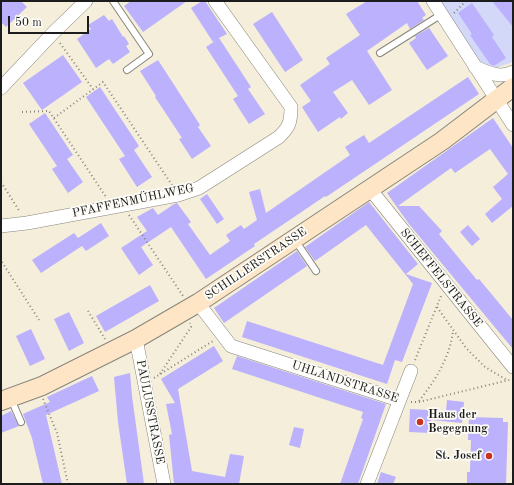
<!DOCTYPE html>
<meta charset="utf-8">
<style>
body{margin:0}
#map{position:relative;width:514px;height:485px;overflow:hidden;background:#f4eeda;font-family:"Old Standard TT",serif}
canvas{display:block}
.frame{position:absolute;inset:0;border:2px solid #1c1c1c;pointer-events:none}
.scale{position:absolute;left:8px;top:16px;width:81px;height:18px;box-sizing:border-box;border:2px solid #1c1c1c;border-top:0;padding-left:5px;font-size:12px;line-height:14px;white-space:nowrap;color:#1c1c1c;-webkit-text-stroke:3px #fdfcf7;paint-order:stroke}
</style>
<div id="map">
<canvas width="514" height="485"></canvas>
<div class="frame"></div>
<div class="scale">50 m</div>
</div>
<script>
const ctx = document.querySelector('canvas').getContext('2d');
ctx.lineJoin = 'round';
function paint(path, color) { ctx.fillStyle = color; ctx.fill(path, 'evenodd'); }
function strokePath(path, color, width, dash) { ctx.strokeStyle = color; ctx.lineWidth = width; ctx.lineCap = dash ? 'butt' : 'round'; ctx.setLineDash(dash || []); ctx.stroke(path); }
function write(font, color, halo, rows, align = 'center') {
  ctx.font = font + ' "Old Standard TT",serif'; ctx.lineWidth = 3.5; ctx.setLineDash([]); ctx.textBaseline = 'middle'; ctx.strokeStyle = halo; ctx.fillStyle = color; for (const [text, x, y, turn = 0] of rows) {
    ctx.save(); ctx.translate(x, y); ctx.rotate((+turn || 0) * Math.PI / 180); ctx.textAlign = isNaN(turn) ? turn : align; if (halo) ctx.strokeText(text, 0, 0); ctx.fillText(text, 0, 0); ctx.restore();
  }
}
paint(new Path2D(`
 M 440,1 L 513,1 L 513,61 L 510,63 L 493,69 L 479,63 Z`), '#d3d8f9');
paint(new Path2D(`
 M 1,1 L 21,1 L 27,7 L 6,27 L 1,22 Z
 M 131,1 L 187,1 L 143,32 L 124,6 Z
 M 202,1 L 205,1 L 227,34 L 219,38 L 251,87 L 248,89 L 265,114 L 249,124 L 233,99 L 238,96 L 206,47 L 218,39 L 213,42 L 191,8 Z
 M 367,1 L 417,1 L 426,15 L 422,18 L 424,20 L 410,29 L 407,23 L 367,51 L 392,90 L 369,105 L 352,80 L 333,92 L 348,113 L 341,119 L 340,117 L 318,132 L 302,107 L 311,101 L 300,85 L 330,64 L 326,58 L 360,35 L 346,14 Z
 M 492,1 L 513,1 L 513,27 Z
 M 472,3 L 494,35 L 492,37 L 506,58 L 494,66 L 490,64 L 470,35 L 472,34 L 458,13 Z
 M 272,12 L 303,60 L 285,72 L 253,24 Z
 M 104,15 L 109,21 L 112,19 L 123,37 L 124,36 L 129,44 L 126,46 L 130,52 L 113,64 L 109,59 L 96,68 L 77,39 L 91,29 L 88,25 Z
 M 429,28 L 448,56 L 427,70 L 409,43 L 416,38 L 415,36 Z
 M 63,55 L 82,82 L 42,110 L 23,83 Z
 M 158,60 L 200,125 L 198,127 L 211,146 L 192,159 L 179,139 L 182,138 L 155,97 L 156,96 L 140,71 Z
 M 468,77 L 479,94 L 326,197 L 325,196 L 303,211 L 254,244 L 255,246 L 206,279 L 171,227 L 141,247 L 153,265 L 139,275 L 121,248 L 147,231 L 137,217 L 153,208 L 158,215 L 174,204 L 177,203 L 191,222 L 188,224 L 210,255 L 230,241 L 226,235 L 241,225 L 244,229 L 257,220 L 249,192 L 260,189 L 266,213 L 350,155 L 345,147 L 364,135 L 369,143 Z
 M 100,87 L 139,146 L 134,150 L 152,177 L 137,187 L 119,159 L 125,156 L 86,97 Z
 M 45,113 L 73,155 L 67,159 L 83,182 L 68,193 L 52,169 L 57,166 L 29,124 Z
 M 493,118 L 513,148 L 513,206 L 492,223 L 485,214 L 502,199 L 493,187 L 508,174 L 490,149 L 455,173 L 451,168 L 398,206 L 419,206 L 442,231 L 439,234 L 477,280 L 479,279 L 513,320 L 513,349 L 409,224 L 387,193 Z
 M 207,194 L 224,219 L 217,224 L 200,199 Z
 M 369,202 L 418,264 L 406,274 L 432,283 L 402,362 L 395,360 L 387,384 L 242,337 L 247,321 L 383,365 L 413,284 L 366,225 L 315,261 L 305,247 Z
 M 101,223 L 109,236 L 86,251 L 82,246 L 41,273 L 32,260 L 74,233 L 78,238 Z
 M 468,225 L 480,239 L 472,246 L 460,232 Z
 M 297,251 L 307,266 L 224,323 L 214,308 Z
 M 150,285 L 159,301 L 105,332 L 96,316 Z
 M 69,312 L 84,343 L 69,351 L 54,319 Z
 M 31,329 L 45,359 L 30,366 L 16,336 Z
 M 214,346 L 223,361 L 178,389 L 192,471 L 225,477 L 230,454 L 244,456 L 239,484 L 174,484 L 169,435 L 172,434 L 166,404 L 175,403 L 161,379 Z
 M 237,356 L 386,404 L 358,484 L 340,484 L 363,419 L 361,418 L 363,412 L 232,369 Z
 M 130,373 L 132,396 L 144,484 L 127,484 L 118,422 L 114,377 Z
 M 92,376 L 99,391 L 46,415 L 62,484 L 43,484 L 32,438 L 23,414 L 50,402 L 47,397 Z
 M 447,400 L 464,402 L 462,423 L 431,420 L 430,433 L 409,432 L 410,409 L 446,411 Z
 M 11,411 L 19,426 L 1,433 L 1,416 Z
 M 469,417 L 503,418 L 503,422 L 508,422 L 506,484 L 467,484 L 467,472 L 470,472 L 471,440 L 468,440 Z
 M 294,427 L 304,429 L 300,448 L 289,445 Z
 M 381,472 L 396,477 L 393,484 L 377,484 Z`), '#bbb1fc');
const service = new Path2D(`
 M 113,1 L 149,54 L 127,70
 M 380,53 L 442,14
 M 295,240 L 316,271
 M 11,399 L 21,422`);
const minor = new Path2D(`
 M 433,1 L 513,125
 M 475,67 C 487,72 500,79 513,72
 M 1,88 L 53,33 L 86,1
 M 370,189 L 513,367
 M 1,226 L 27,223 L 178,195 L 199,188 L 279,137 C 289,127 291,123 291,107 L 215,1
 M 198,303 L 231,346 L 399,400
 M 136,339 L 164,484
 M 367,484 L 411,371`);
const secondary = new Path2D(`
 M 1,401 L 42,386 L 136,339 L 198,303 L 442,141 L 513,87`);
strokePath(service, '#88857b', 8);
strokePath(minor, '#88857b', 14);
strokePath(secondary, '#88857b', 20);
strokePath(new Path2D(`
 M 454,13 L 466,1
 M 60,43 L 93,89
 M 22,112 L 49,111 L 106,197
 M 54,118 L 103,82 L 172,185
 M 1,182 L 20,212
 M 129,215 L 183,296
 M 2,262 L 39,320
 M 437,307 L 466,348 L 485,367 L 507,380
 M 88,311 L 105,339
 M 415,360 L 441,296
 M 160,374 L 191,327 L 190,323
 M 154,378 L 213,341
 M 43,399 L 57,433 L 68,484
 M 419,401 C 435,381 450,357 453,331
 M 411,402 L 419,402 L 513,379`), '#88857b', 2, [1, 3]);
strokePath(service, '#fff', 6);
strokePath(minor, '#fff', 13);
strokePath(secondary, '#fde5c5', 18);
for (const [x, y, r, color] of [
 [420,422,4,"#c8321e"],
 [489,456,4,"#c8321e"]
]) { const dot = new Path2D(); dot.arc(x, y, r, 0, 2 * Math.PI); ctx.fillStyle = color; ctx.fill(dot); strokePath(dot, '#fdfcf7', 1.5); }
write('12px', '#1c1c1c', '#fdfcf7', [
 ["PFAFFENMÜHLWEG",133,201,-12],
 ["SCHILLERSTRASSE",256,264,-34],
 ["SCHEFFELSTRASSE",441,278,51],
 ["UHLANDSTRASSE",345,382,18],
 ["PAULUSSTRASSE",150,412,79]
]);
write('bold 12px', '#1c1c1c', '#fdfcf7', [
 ["Haus der",428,415],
 ["Begegnung",428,429],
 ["St. Josef",481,456,"right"]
], 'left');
</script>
